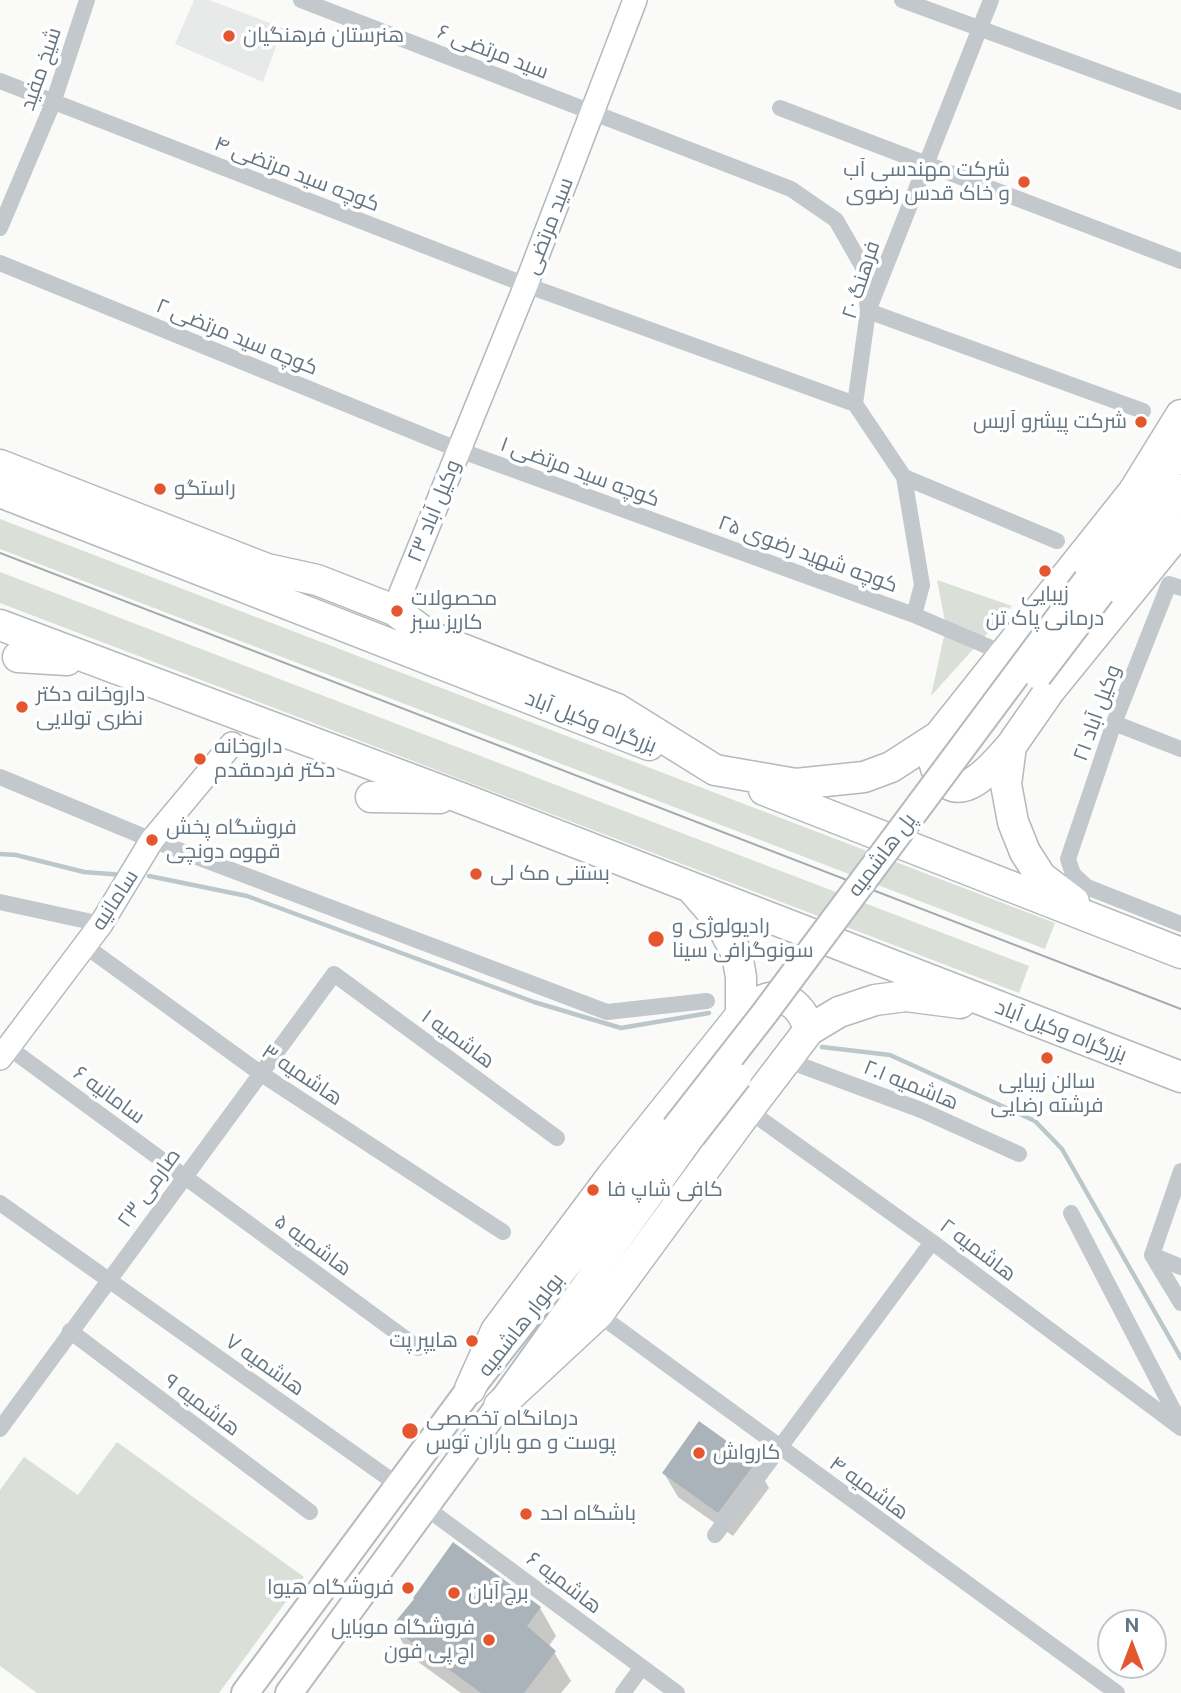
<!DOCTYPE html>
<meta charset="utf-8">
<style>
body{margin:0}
#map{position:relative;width:1181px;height:1693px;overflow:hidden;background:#fafaf8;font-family:"Public Sans",sans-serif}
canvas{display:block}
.north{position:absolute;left:1097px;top:1609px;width:70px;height:70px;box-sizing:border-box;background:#fff;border:2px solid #c1c8cd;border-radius:50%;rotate:0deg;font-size:19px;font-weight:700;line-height:28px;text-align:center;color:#657683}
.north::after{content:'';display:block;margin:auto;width:24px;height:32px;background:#e4572e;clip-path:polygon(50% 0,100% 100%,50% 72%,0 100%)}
</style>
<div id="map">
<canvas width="1181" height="1693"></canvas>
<div class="north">N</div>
</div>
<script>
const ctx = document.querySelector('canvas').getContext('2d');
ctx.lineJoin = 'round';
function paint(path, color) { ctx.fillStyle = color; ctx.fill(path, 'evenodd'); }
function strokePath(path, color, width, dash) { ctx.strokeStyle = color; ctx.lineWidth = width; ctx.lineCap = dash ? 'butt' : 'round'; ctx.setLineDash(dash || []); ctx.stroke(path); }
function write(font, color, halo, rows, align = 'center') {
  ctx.font = font + ' "Public Sans",Cairo,sans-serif'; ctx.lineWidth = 7; ctx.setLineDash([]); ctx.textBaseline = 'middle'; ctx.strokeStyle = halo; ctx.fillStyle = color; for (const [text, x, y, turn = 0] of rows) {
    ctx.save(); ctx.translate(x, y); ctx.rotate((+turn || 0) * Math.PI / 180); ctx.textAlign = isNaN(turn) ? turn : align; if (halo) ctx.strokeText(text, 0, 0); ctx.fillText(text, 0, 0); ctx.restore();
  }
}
paint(new Path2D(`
 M 194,0 L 209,0 L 283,28 L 263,82 L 175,44 Z`), '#e8e9e9');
paint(new Path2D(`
 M 0,519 L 1055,923 L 1045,949 L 0,549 Z
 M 0,572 L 1029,966 L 1019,993 L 0,603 Z
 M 937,580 L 1012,606 L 931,696 L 946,627 Z
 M 117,1442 L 304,1577 L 219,1693 L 37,1693 L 0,1666 L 0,1490 L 24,1457 L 78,1495 Z`), '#dadfd7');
paint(new Path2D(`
 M 755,1463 L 769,1488 L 733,1536 L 678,1497 L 664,1473 Z
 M 540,1608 L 556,1636 L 548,1647 L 554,1652 L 571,1681 L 561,1693 L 461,1693 L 410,1656 L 394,1627 Z`), '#0003');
strokePath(new Path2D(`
 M 0,854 L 16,855 L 84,872 L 123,875
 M 149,876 L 247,896 L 534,1002 L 621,1028 L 709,1013
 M 822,1047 L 890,1055 L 1035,1121 L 1062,1149 L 1181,1358`), '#bbc7cb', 4.5);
paint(new Path2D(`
 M 699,1421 L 756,1462 L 718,1513 L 662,1473 Z
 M 453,1542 L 541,1607 L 527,1626 L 556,1651 L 524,1693 L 481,1693 L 391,1627 L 414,1599 L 413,1598 Z`), '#aab3b9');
const secondary = new Path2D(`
 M 394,610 L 526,285 L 635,0
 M 0,1058 L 101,924 L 152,840 L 232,744`);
const primary = new Path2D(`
 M 1087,580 L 1146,510 L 1181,447
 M 1101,593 L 1162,520 L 1181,488
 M 245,1693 L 470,1389 L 675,1128
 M 289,1693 L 499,1406 L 692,1136`);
const highway = new Path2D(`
 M 0,465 L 267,569 L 317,580 L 394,610 L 431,637 L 617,709 L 715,770 L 796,784 L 864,777 L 891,767 L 939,736 L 1134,491 L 1181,415
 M 0,492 L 649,745
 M 0,625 L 461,798 L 1181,1077
 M 18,657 L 67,660
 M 934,753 C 933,763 935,770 942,778 C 964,805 996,762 1011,746
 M 764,790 L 1181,953
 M 371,797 L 440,798
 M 1074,902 L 1041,877 L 1025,852 L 1013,822 L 1006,784 L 1011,746 L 1050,690 L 1181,529
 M 753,1006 C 778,986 802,1003 809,1030
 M 470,1389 L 496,1331 L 612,1176 L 741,1015 L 741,977 L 737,954 L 719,920 L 693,890
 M 499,1406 L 598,1314 L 748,1110 L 809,1030 L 839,1012 L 875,1000 L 906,996 L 960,1003`);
strokePath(secondary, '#b3babf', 26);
strokePath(primary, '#b5babe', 30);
strokePath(highway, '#b4b9bd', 33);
strokePath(new Path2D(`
 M 301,0 L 791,189 L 836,220 L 864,269 L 868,311 L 1143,411
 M 902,0 L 1181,102
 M 0,81 L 526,285 L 855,404
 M 780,108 L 1181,261
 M 0,228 L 53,103 L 87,0
 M 0,263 L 459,450 L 914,615 L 1003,653
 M 904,477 L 1057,541
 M 1181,588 L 1169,584 L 1114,723 L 1068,859 L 1073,874 L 1087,887 L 1181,924
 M 914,615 L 922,585 L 904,477 L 855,404 L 868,311 L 991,0
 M 1114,723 L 1181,749
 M 0,777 L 152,840 L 607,1012 L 707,1001
 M 0,902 L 101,924
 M 84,945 L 260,1073 L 503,1232
 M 8,1047 L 418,1348
 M 786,1060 L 921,1110 L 1019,1154
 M 748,1110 L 932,1242 L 1181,1428
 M 0,1203 L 398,1485
 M 1071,1213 L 1180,1423
 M 1152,1255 L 1181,1171
 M 1152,1255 L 1181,1303
 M 1152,1255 L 1181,1267
 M 598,1314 L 1117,1693
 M 70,1331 L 310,1512
 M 0,1429 L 334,974 L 557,1138
 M 425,1507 L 677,1693
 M 715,1535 L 932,1242
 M 623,1693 L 642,1667`), '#c3c8cc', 16);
strokePath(secondary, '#fff', 23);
strokePath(primary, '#fff', 26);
strokePath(highway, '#fff', 30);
strokePath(new Path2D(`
 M 0,553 L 1181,1009`), '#a2aab0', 2);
const primaryBridge = new Path2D(`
 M 1038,676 L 1101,593
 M 675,1128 L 764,1014 L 1087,580
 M 692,1136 L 738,1077`);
strokePath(primaryBridge, '#b5babe', 30, []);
strokePath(primaryBridge, '#fff', 26);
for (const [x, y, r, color] of [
 [229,36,7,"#e4572e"],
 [1024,182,7,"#e4572e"],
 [1141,422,7,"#e4572e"],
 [160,489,7,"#e4572e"],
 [1045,571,7,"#e4572e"],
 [397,611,7,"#e4572e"],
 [22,707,7,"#e4572e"],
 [200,759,7,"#e4572e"],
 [152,840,7,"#e4572e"],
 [476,874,7,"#e4572e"],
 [656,939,9,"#e4572e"],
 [1047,1058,7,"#e4572e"],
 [593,1190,7,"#e4572e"],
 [472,1341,7,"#e4572e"],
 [410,1431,9,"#e4572e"],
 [699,1453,7,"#e4572e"],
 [526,1514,7,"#e4572e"],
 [408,1588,7,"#e4572e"],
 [454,1593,7,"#e4572e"],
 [489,1640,7,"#e4572e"]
]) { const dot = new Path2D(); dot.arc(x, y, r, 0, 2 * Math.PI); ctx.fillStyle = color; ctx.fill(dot); strokePath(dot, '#fff', 2.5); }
write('21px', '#657683', '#fff', [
 ["هنرستان فرهنگیان",243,36],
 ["شرکت مهندسی آب",1010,170,"right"],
 ["و خاک قدس رضوی",1010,194,"right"],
 ["شرکت پیشرو آریس",1127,422,"right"],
 ["راستگو",174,489],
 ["زیبایی",1045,595,"center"],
 ["درمانی پاک تن",1045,619,"center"],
 ["محصولات",411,599],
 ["کاریز سبز",411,623],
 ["داروخانه دکتر",36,695],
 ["نظری تولایی",36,719],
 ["داروخانه",214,747],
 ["دكتر فردمقدم",214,771],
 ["فروشگاه پخش",166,828],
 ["قهوه دونچی",166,852],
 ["بستنی مک لی",490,874],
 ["رادیولوژی و",672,927],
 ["سونوگرافی سینا",672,951],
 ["سالن زیبایی",1047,1082,"center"],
 ["فرشته رضایی",1047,1106,"center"],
 ["کافی شاپ فا",607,1190],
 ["هایپر پت",458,1341,"right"],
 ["درمانگاه تخصصی",426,1419],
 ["پوست و مو باران توس",426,1443],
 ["کارواش",713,1453],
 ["باشگاه احد",540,1514],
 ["فروشگاه هیوا",394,1588,"right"],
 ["برج آبان",468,1593],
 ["فروشگاه موبایل",475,1628,"right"],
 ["اچ پی فون",475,1652,"right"]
], 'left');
write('21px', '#657683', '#fff', [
 ["سید مرتضی ۶",493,52,21],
 ["شیخ مفید",41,69,-71],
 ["کوچه سید مرتضی ۴",297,174,21],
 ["سید مرتضی",549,226,-69],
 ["فرهنگ ۲۰",861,280,-72],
 ["کوچه سید مرتضی ۲",237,337,22],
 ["کوچه سید مرتضی ۱",580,472,20],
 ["۲۳ وکیل آباد",434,511,-68],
 ["کوچه شهید رضوی ۲۵",808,554,20],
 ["۲۱ وکیل آباد",1097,713,-70],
 ["بزرگراه وکیل آباد",591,722,21],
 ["پل هاشمیه",882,855,-53],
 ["سامانیه",115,900,-57],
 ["بزرگراه وکیل آباد",1061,1031,21],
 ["هاشمیه ۱",458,1039,36],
 ["هاشمیه ۳",302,1075,34],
 ["هاشمیه ۲.۱",911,1085,22],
 ["سامانیه ۶",109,1095,36],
 ["صارمی ۲۳",149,1188,-54],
 ["هاشمیه ۵",313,1245,36],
 ["هاشمیه ۲",978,1250,37],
 ["بولوار هاشمیه",521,1325,-52],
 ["هاشمیه ۷",265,1365,35],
 ["هاشمیه ۹",202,1405,37],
 ["هاشمیه ۴",869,1488,36],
 ["هاشمیه ۶",564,1583,37]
]);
</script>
